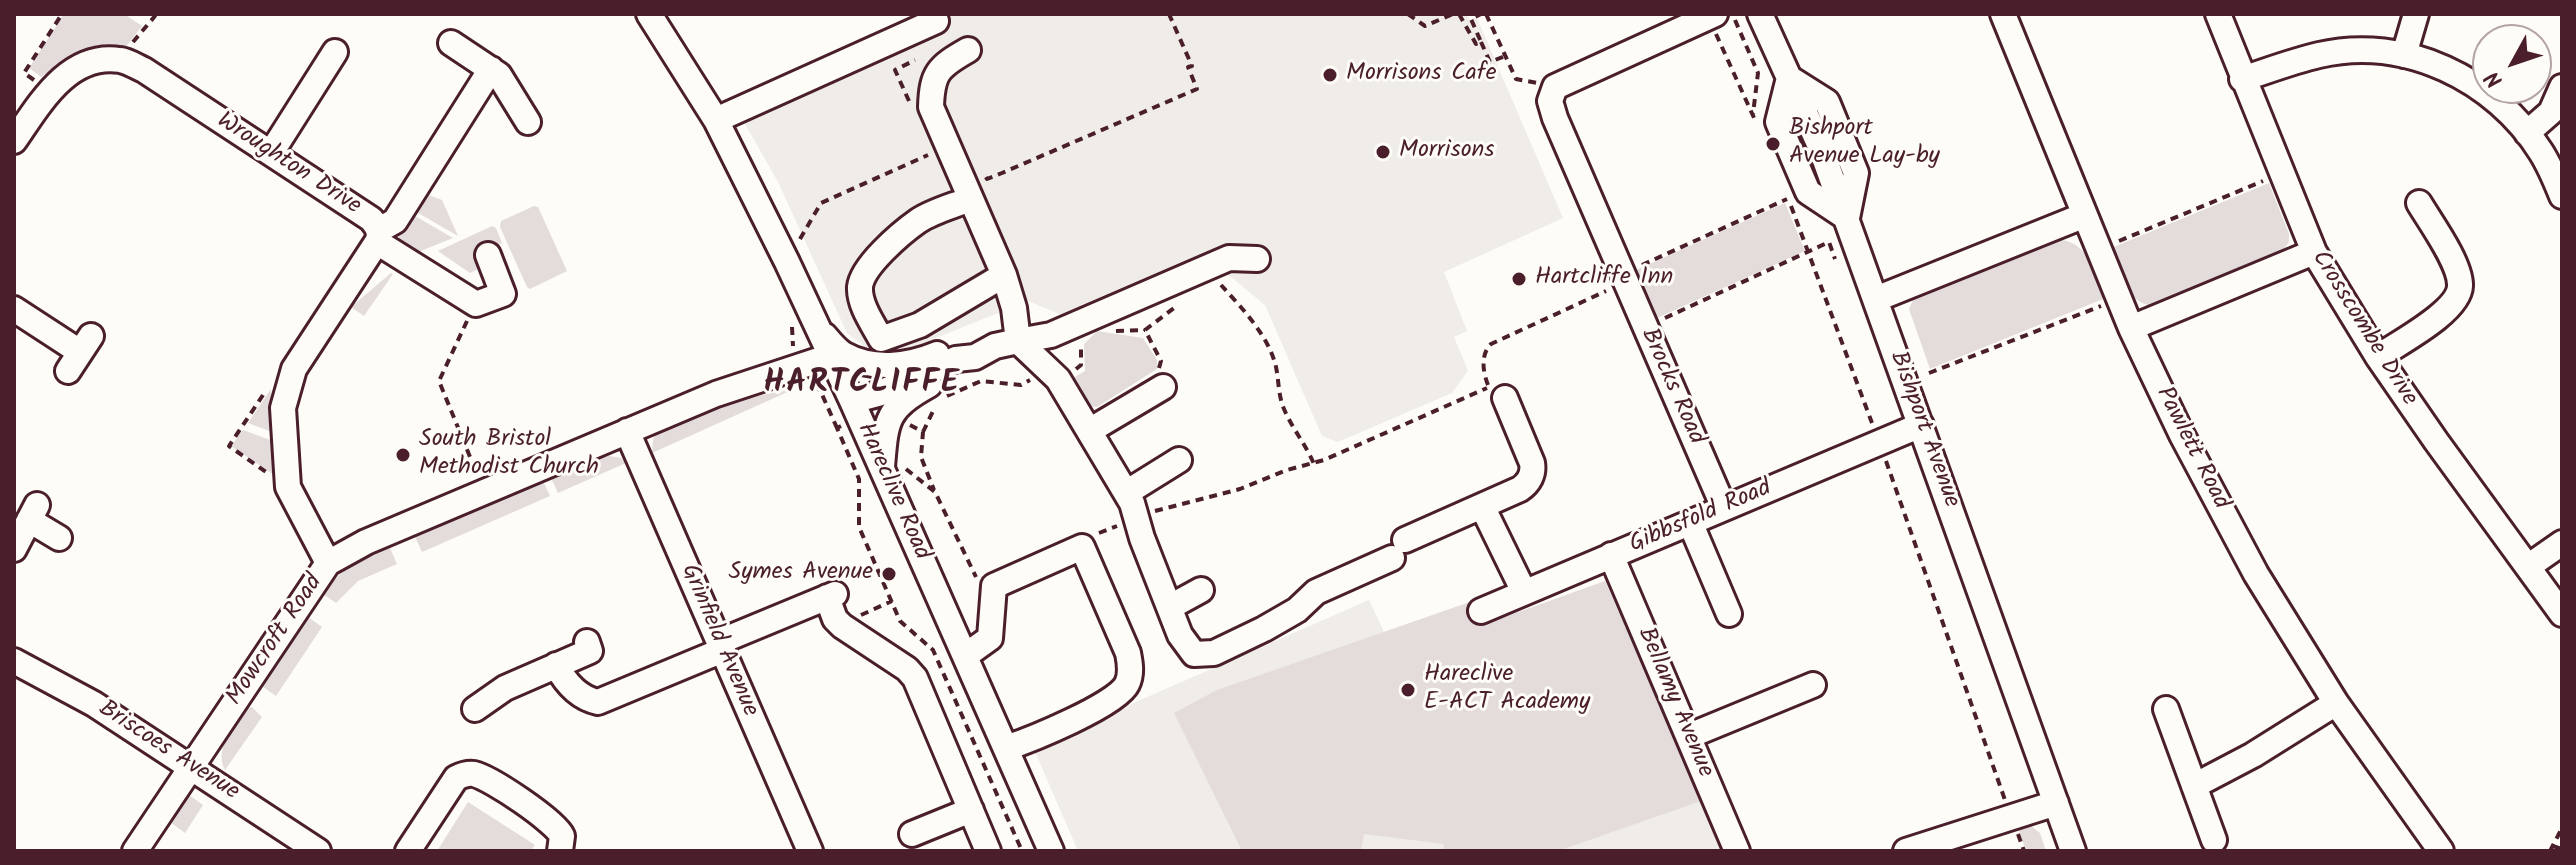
<!DOCTYPE html>
<style>
body{margin:0}
#map{position:relative;width:2576px;height:865px;overflow:hidden;background:#fdfcf7;font-family:Kalam,sans-serif}
canvas{display:block}
.frame{position:absolute;inset:0;border:16px solid #4a1f2b;pointer-events:none}
.north{position:absolute;left:2472px;top:24px;width:80px;height:80px;box-sizing:border-box;background:#fdfcf7;border:2px solid #b5a4a5;border-radius:50%;rotate:230deg;font-size:22px;font-weight:700;line-height:32px;text-align:center;color:#4a1f2b}
.north::after{content:'';display:block;margin:auto;width:28px;height:36px;background:#4a1f2b;clip-path:polygon(50% 0,100% 100%,50% 72%,0 100%)}
</style>
<div id="map">
<canvas width="2576" height="865"></canvas>
<div class="frame"></div>
<div class="north">N</div>
</div>
<script>
const ctx = document.querySelector('canvas').getContext('2d');
ctx.lineJoin = 'round';
function paint(path, color) { ctx.fillStyle = color; ctx.fill(path, 'evenodd'); }
function strokePath(path, color, width, dash) { ctx.strokeStyle = color; ctx.lineWidth = width; ctx.lineCap = dash ? 'butt' : 'round'; ctx.setLineDash(dash || []); ctx.stroke(path); }
function write(font, color, halo, rows, align = 'center') {
  ctx.font = font + ' Kalam,sans-serif'; ctx.lineWidth = 6; ctx.setLineDash([]); ctx.textBaseline = 'middle'; ctx.strokeStyle = halo; ctx.fillStyle = color; for (const [text, x, y, turn = 0] of rows) {
    ctx.save(); ctx.translate(x, y); ctx.rotate((+turn || 0) * Math.PI / 180); ctx.textAlign = isNaN(turn) ? turn : align; if (halo) ctx.strokeText(text, 0, 0); ctx.fillText(text, 0, 0); ctx.restore();
  }
}
paint(new Path2D(`
 M 943,14 L 1466,14 L 1470,21 L 1477,18 L 1563,218 L 1444,272 L 1467,331 L 1454,337 L 1468,371 L 1452,393 L 1338,442 L 1322,436 L 1265,305 L 1225,272 L 1214,251 L 1062,315 L 1028,301 L 908,349 L 889,351 L 865,347 L 847,333 L 778,182 L 744,122 L 754,110 L 789,93 L 801,96 L 877,64 L 885,52 Z
 M 1605,581 L 1722,851 L 1078,851 L 1033,747 L 1369,600 L 1384,632 L 1470,602 L 1480,626 Z`), '#f0ece8');
paint(new Path2D(`
 M 64,14 L 124,14 L 142,26 L 125,48 C 86,49 72,55 41,77 L 29,68 Z
 M 2269,183 L 2289,234 L 2289,242 L 2284,249 L 2155,305 C 2127,308 2120,269 2111,248 Z
 M 420,192 L 442,200 L 458,236 L 413,210 Z
 M 1785,203 L 1805,251 L 1657,318 L 1636,270 Z
 M 534,206 L 538,207 L 567,271 L 530,289 L 527,287 L 500,227 L 501,221 Z
 M 408,212 L 453,238 L 413,254 C 393,237 396,234 408,212 Z
 M 492,226 L 496,228 L 502,243 L 475,256 L 480,268 L 470,273 L 438,251 Z
 M 2060,240 C 2087,241 2100,276 2103,299 L 1930,369 L 1909,309 L 1914,298 Z
 M 391,273 L 393,274 L 364,316 L 351,307 Z
 M 1097,331 L 1143,338 L 1157,360 L 1157,369 L 1097,407 L 1089,406 L 1073,378 L 1085,371 L 1084,344 Z
 M 271,389 L 272,432 L 248,423 Z
 M 792,390 L 652,453 L 653,439 C 670,415 762,393 792,390 Z
 M 243,430 L 273,441 L 274,475 L 231,446 Z
 M 610,456 L 621,458 L 626,463 L 558,493 L 551,478 L 598,458 Z
 M 543,481 L 550,496 L 422,552 L 415,537 Z
 M 390,548 L 397,564 L 358,581 L 336,603 L 323,594 C 342,566 361,561 390,548 Z
 M 1605,581 L 1701,801 L 1558,851 L 1443,851 L 1444,844 L 1364,834 L 1361,851 L 1242,851 L 1174,713 L 1217,690 L 1470,602 L 1480,626 Z
 M 308,617 L 322,627 L 276,696 L 262,686 Z
 M 252,707 L 262,717 L 225,770 C 213,747 236,727 248,708 Z
 M 189,795 L 203,805 L 185,833 L 170,822 Z
 M 468,802 L 535,845 L 531,851 L 437,851 Z
 M 2030,825 L 2040,833 L 2046,851 L 2026,851 L 2018,827 Z`), '#e3dcda');
const minor = new Path2D(`
 M 649,14 L 716,120 L 787,262 L 852,401 L 1051,851
 M 1715,14 L 1555,87 L 1550,101 L 1555,118 L 1724,508
 M 1760,14 L 1820,146 L 2073,851
 M 2003,14 L 2131,328 L 2182,435 L 2256,574 L 2336,703 L 2441,851
 M 2218,14 L 2314,252 L 2378,357 L 2436,441 L 2562,614
 M 451,43 L 499,75 L 528,122
 M 968,50 C 938,67 932,73 931,107 L 1004,275 L 1014,308 L 1018,341 L 1051,335 L 1229,258 L 1257,259
 M 2404,55 L 2416,14
 M 1789,78 L 1778,122 L 1808,192 L 1847,218
 M 1789,78 L 1827,102 L 1856,173 L 1847,218
 M 2242,79 C 2267,71 2293,61 2319,55 C 2405,35 2495,79 2541,152 C 2550,166 2556,181 2562,196
 M 716,120 L 936,21 L 933,14
 M 2527,133 L 2551,112 L 2562,87
 M 14,141 C 39,105 68,52 120,60 C 128,61 137,67 144,70 L 371,219 C 378,227 381,233 377,242 L 294,369 L 283,408 L 288,487 L 328,563
 M 271,153 L 335,52
 M 970,199 C 953,206 933,211 918,221 C 901,233 862,266 860,287 C 859,305 873,324 881,339 L 920,325 L 1004,275
 M 379,230 L 395,221 L 491,69
 M 377,242 L 476,304 L 503,294 L 488,255
 M 1876,299 L 2085,215
 M 14,309 L 80,352
 M 2131,328 L 2314,252
 M 825,336 C 830,342 837,350 843,354 C 873,371 908,366 937,354
 M 2378,357 C 2398,343 2459,312 2460,286 C 2461,264 2431,223 2419,203
 M 68,371 L 91,336
 M 852,401 L 878,394 L 956,359 L 975,357 L 995,346 L 1018,341 L 1058,379 L 1132,503 L 1142,538 L 1180,635 L 1194,654 L 1214,653 L 1264,629 L 1297,610 L 1316,592 L 1392,558
 M 627,431 L 810,851
 M 1089,431 L 1163,387
 M 882,467 C 886,419 886,409 929,385
 M 1126,493 L 1179,460
 M 1482,506 L 1524,592
 M 29,520 L 59,538
 M 1690,522 L 1729,614
 M 1405,540 L 1520,489 C 1529,483 1534,474 1532,463 L 1505,398
 M 14,549 L 37,505
 M 1611,555 L 1737,851
 M 2529,566 L 2562,543
 M 827,597 L 835,619 L 842,626 L 907,669 L 915,678 L 988,851
 M 1170,607 L 1201,590
 M 1481,611 L 1921,425
 M 719,642 L 835,594
 M 965,656 L 990,638 L 994,586 L 1082,547 L 1128,653 C 1130,663 1132,674 1127,684 C 1117,705 1030,740 1006,748
 M 14,661 L 94,704 L 318,851
 M 556,665 C 565,682 579,698 598,702 L 723,650
 M 475,709 L 505,688 L 590,651 L 587,642
 M 2166,709 L 2214,840
 M 1689,736 L 1813,685
 M 2194,786 L 2253,755 L 2336,703
 M 912,834 L 971,810
 M 135,851 L 328,563 L 366,542 L 716,394 L 831,356
 M 408,851 L 456,778 C 462,775 467,773 474,774 C 491,778 555,821 562,836 L 560,851
 M 1906,851 L 2056,803`);
strokePath(minor, '#4a1f2b', 30);
strokePath(new Path2D(`
 M 1408,14 L 1425,26 L 1453,14
 M 1459,14 L 1476,44 L 1481,42 L 1471,19 L 1481,14
 M 1486,14 L 1516,79 L 1537,83
 M 1735,20 L 1758,73 L 1753,114
 M 1716,34 L 1755,120
 M 133,42 L 155,16 L 152,14
 M 1481,42 L 1490,62 L 1505,56
 M 34,80 L 24,73 L 62,14
 M 909,101 L 895,70 L 915,60
 M 986,177 L 987,179 L 1002,173 L 1197,89 L 1188,67 L 1192,66 L 1169,14
 M 1791,206 L 1872,423
 M 800,239 L 821,203 L 928,155
 M 2119,241 L 2263,181
 M 1642,265 L 1787,199
 M 1221,285 C 1241,307 1269,336 1276,367 C 1279,381 1278,395 1284,409 C 1292,428 1306,445 1314,464
 M 1665,318 L 1829,242 L 1835,259
 M 467,321 L 439,381 L 477,474
 M 792,327 L 793,346
 M 1116,331 L 1145,330
 M 1159,368 L 1161,361 L 1145,330 L 1178,305
 M 1076,369 L 1081,365 L 1081,344
 M 1929,373 L 2101,306
 M 814,385 L 820,390 L 837,428
 M 1488,385 C 1483,372 1480,355 1491,344 L 1606,291
 M 263,395 L 229,446 L 266,472
 M 947,396 L 981,381 L 1021,385 L 1030,380
 M 910,425 L 923,432 L 921,457 L 934,490
 M 841,426 L 837,428 L 859,479 L 859,527 L 900,621 L 933,650 L 1022,851
 M 923,432 L 935,407
 M 1886,461 L 2005,800
 M 906,469 L 935,492 L 976,577
 M 1155,511 L 1240,489 L 1287,470 L 1324,460 L 1487,388
 M 1099,533 L 1117,526
 M 861,615 L 892,601
 M 2018,834 L 2024,851
 M 2553,846 L 2562,849
 M 2550,851 L 2562,828`), '#4a1f2b', 4, [8, 6]);
strokePath(minor, '#fdfcf7', 24);
for (const [x, y, r, color] of [
 [1330,75,8,"#4a1f2b"],
 [1773,144,8,"#4a1f2b"],
 [1383,152,8,"#4a1f2b"],
 [1519,279,8,"#4a1f2b"],
 [403,455,8,"#4a1f2b"],
 [889,574,8,"#4a1f2b"],
 [1408,690,8,"#4a1f2b"]
]) { const dot = new Path2D(); dot.arc(x, y, r, 0, 2 * Math.PI); ctx.fillStyle = color; ctx.fill(dot); strokePath(dot, '#fdfcf7', 3); }
write('24px', '#4a1f2b', '#fdfcf7', [
 ["Morrisons Cafe",1346,75],
 ["Bishport",1789,130],
 ["Avenue Lay-by",1789,158],
 ["Morrisons",1399,152],
 ["Hartcliffe Inn",1535,279],
 ["South Bristol",419,441],
 ["Methodist Church",419,469],
 ["Symes Avenue",873,574,"right"],
 ["Hareclive",1424,676],
 ["E-ACT Academy",1424,704]
], 'left');
write('24px', '#4a1f2b', '#fdfcf7', [
 ["Wroughton Drive",288,165,33],
 ["Crosscombe Drive",2363,329,58],
 ["Brocks Road",1671,387,66],
 ["Bishport Avenue",1923,430,70],
 ["Pawlett Road",2191,449,63],
 ["Hareclive Road",892,492,66],
 ["Gibbsfold Road",1701,518,-23],
 ["Mowcroft Road",276,641,-56],
 ["Grinfield Avenue",718,641,67],
 ["Bellamy Avenue",1674,703,67],
 ["Briscoes Avenue",168,752,33]
]);
ctx.letterSpacing = '2px';
write('bold 32px', '#4a1f2b', '#fdfcf7', [
 ["HARTCLIFFE",862,386]
]);
ctx.letterSpacing = '0px';
</script>
